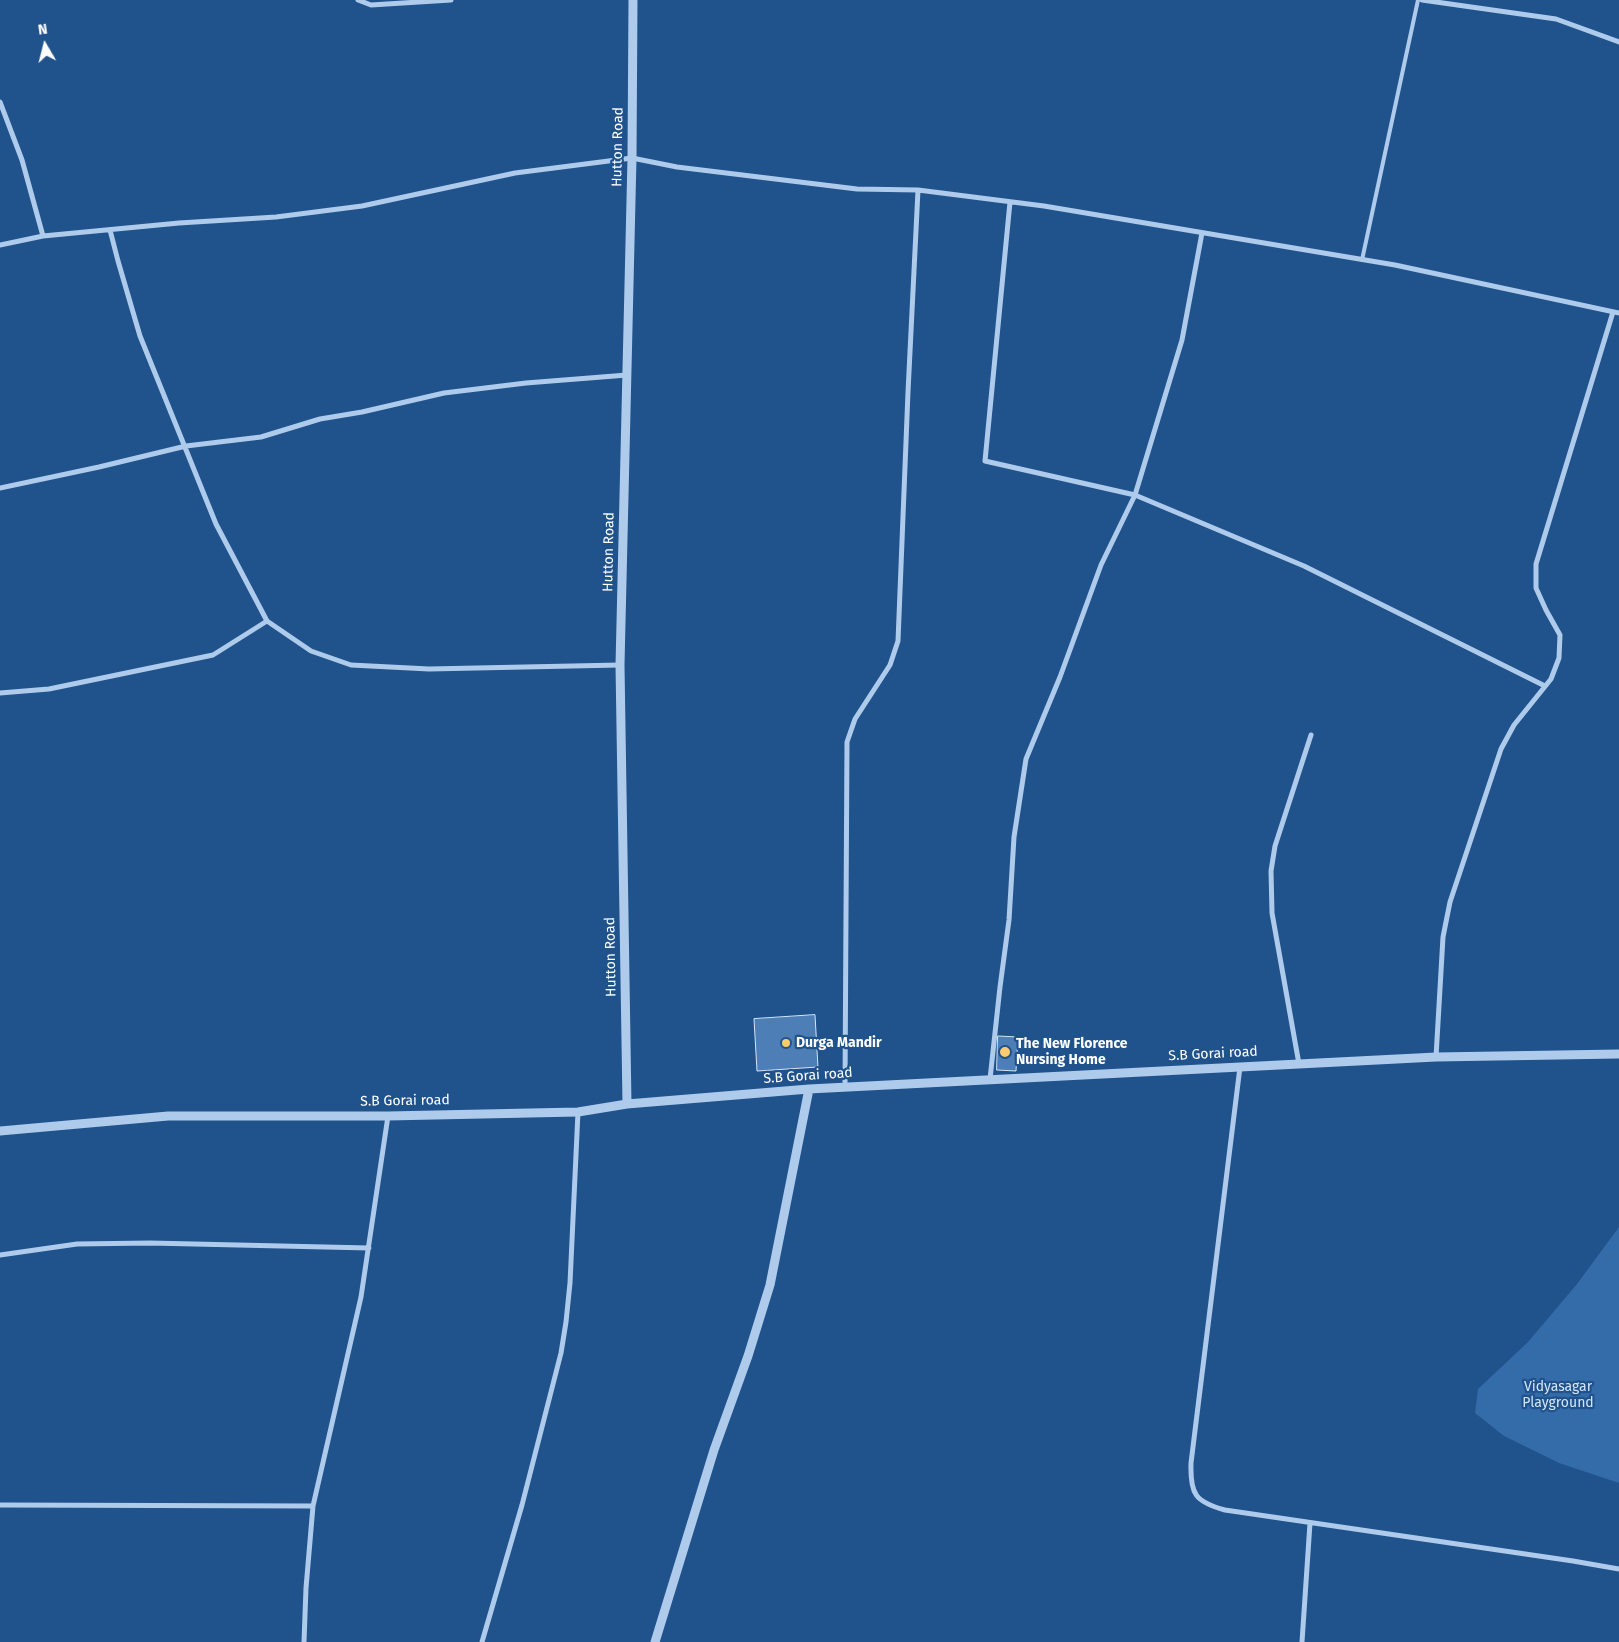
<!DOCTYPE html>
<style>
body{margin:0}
#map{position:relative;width:1619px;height:1642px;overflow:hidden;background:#20528c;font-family:"Fira Sans",sans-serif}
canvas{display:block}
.north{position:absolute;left:20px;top:20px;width:50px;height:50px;-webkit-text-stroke:4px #20528c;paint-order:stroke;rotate:352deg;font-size:14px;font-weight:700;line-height:20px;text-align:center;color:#fff}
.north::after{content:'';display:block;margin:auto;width:18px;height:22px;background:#fff;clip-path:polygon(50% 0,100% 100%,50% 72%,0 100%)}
</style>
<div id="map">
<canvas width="1619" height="1642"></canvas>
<div class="north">N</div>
</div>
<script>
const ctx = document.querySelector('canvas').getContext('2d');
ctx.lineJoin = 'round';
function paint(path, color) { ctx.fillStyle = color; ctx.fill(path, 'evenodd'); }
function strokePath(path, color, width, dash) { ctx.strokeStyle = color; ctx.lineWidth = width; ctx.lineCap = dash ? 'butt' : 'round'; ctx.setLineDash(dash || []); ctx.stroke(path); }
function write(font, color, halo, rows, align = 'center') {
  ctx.font = font + ' "Fira Sans",sans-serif'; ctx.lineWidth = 4.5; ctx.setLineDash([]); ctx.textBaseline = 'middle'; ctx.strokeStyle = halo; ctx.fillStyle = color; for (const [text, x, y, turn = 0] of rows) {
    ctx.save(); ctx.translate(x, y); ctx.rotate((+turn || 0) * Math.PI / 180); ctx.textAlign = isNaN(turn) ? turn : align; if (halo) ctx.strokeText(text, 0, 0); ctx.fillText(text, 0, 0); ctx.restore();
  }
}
paint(new Path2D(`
 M 1619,1227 L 1619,1483 L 1559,1463 L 1504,1436 L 1475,1413 L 1478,1389 L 1528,1342 L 1577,1284 Z`), '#346ca9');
const building = new Path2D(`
 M 815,1015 L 818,1067 L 757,1071 L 754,1019 Z
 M 998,1036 L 1018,1037 L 1016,1071 L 997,1070 Z`);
paint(building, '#4d7eb5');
strokePath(building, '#d3e5f9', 1);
strokePath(new Path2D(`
 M 1362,260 L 1418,0`), '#aecbec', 4);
strokePath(new Path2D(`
 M 358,0 L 371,5 L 451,0
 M 1422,0 L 1556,19 L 1619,42
 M 0,102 L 22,160 L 43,236
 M 110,230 L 118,261 L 140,336 L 216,524 L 267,621 L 311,651 L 351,665 L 429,669 L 620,665
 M 1202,233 L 1182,340 L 1135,495 L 1304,566 L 1545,686
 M 0,245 L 43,236 L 179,223 L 276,217 L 362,206 L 515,173 L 632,158 L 677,167 L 857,189 L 918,190 L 1044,206 L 1395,265 L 1619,313
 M 0,488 L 99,467 L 186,446 L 261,437 L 320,419 L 362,412 L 444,393 L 526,383 L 627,375
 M 0,693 L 49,689 L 213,655 L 267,621
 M 1436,1057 L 1443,937 L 1450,902 L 1501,749 L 1514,725 L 1551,679 L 1559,658 L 1560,635 L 1546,610 L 1536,588 L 1536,564 L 1613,312
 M 1299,1064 L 1272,913 L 1271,871 L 1275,846 L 1311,735
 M 1240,1067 L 1191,1463 C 1190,1494 1195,1502 1225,1510 L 1573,1561 L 1619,1569
 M 990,1079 L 1000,987 L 1009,920 L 1014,837 L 1026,759 L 1060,677 L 1101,565 L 1135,495 L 985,461 L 1010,202
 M 845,1087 L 847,742 L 855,719 L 890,665 L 898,641 L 908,392 L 918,190
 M 0,1255 L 77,1244 L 150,1243 L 369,1248
 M 0,1505 L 313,1506
 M 304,1642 L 306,1588 L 313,1506 L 361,1297 L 388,1116
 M 482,1642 L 522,1505 L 561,1353 L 566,1322 L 570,1283 L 578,1112
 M 1302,1642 L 1310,1523`), '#aecbec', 5);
strokePath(new Path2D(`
 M 627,1104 L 620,665 L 632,158 L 633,0
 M 0,1131 L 168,1116 L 388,1116 L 578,1112 L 627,1104 L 809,1089 L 1436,1057 L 1619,1054
 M 655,1642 L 714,1450 L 748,1356 L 770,1285 L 809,1089`), '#aecbec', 9);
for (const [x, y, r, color] of [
 [786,1043,5,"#f9cd6f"],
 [1005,1052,6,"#f9cd6f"]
]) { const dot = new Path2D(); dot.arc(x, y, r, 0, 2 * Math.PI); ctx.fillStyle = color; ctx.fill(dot); strokePath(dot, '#20528c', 2); }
write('14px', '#fff', '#20528c', [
 ["Hutton Road",618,147,-89],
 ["Hutton Road",609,552,-89],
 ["Hutton Road",611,957,-91],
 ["S.B Gorai road",1213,1054,-3],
 ["S.B Gorai road",808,1076,-4],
 ["S.B Gorai road",405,1101,-1]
]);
write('bold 14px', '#fff', '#20528c', [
 ["Durga Mandir",796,1043],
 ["The New Florence",1016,1044],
 ["Nursing Home",1016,1060]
], 'left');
write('14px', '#d3e5f9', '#20528c', [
 ["Vidyasagar",1558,1387],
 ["Playground",1558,1403]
]);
</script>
